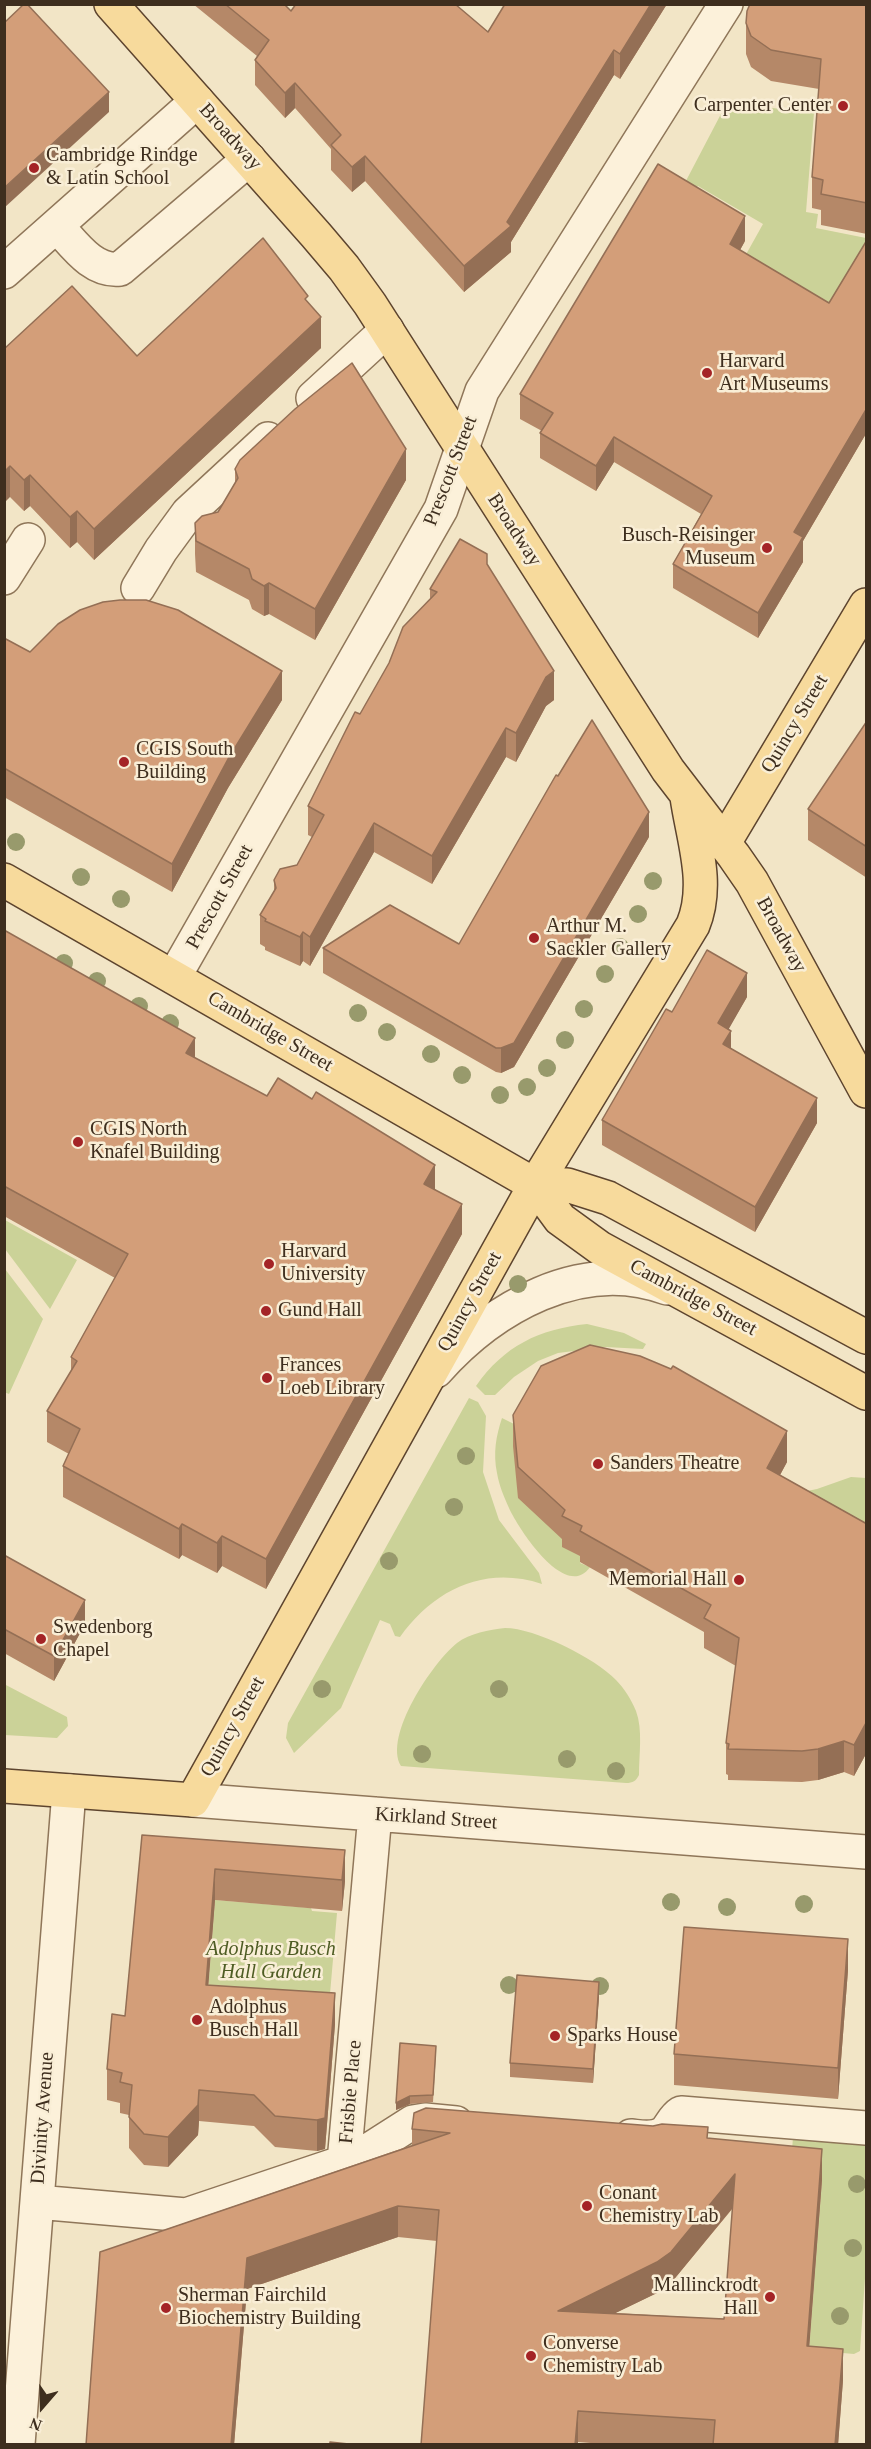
<!DOCTYPE html>
<style>
body{margin:0}
#map{position:relative;width:871px;height:2449px;overflow:hidden;background:#f2e5c6;font-family:"Times New Roman",serif}
canvas{display:block}
.frame{position:absolute;inset:0;border:6px solid #3e2e1e;pointer-events:none}
.north{position:absolute;left:12px;top:2377px;width:60px;height:60px;-webkit-text-stroke:4px #f9eed6;paint-order:stroke;rotate:200deg;font-size:16px;font-weight:700;line-height:24px;text-align:center;color:#3e2e1e}
.north::after{content:'';display:block;margin:auto;width:21px;height:27px;background:#3e2e1e;clip-path:polygon(50% 0,100% 100%,50% 72%,0 100%)}
</style>
<div id="map">
<canvas width="871" height="2449"></canvas>
<div class="frame"></div>
<div class="north">N</div>
</div>
<script>
const ctx = document.querySelector('canvas').getContext('2d');
ctx.lineJoin = 'round';
function paint(path, color) { ctx.fillStyle = color; ctx.fill(path, 'evenodd'); }
function strokePath(path, color, width, dash) { ctx.strokeStyle = color; ctx.lineWidth = width; ctx.lineCap = dash ? 'butt' : 'round'; ctx.setLineDash(dash || []); ctx.stroke(path); }
function write(font, color, halo, rows, align = 'center') {
  ctx.font = font + ' "Times New Roman",serif'; ctx.lineWidth = 5; ctx.setLineDash([]); ctx.textBaseline = 'middle'; ctx.strokeStyle = halo; ctx.fillStyle = color; for (const [text, x, y, turn = 0] of rows) {
    ctx.save(); ctx.translate(x, y); ctx.rotate((+turn || 0) * Math.PI / 180); ctx.textAlign = isNaN(turn) ? turn : align; if (halo) ctx.strokeText(text, 0, 0); ctx.fillText(text, 0, 0); ctx.restore();
  }
}
paint(new Path2D(`
 M 733,106 L 756,106 L 814,113 L 806,212 L 818,214 L 816,228 L 866,238 L 866,246 L 823,318 L 739,267 L 763,224 L 698,186 L 677,198 L 722,112 Z
 M 5,1220 L 77,1260 L 50,1309 L 5,1249 Z
 M 5,1269 L 43,1319 L 9,1394 L 4,1392 Z
 M 587,1324 L 624,1333 L 646,1344 L 643,1349 L 606,1347 L 558,1353 L 538,1361 L 514,1377 L 495,1395 L 485,1395 L 476,1386 C 504,1346 539,1329 587,1324 Z
 M 469,1398 L 478,1402 L 486,1416 L 483,1472 L 499,1520 L 539,1573 L 542,1584 C 484,1565 434,1590 400,1637 L 395,1636 L 390,1624 L 380,1620 L 341,1708 L 294,1753 L 286,1738 L 288,1723 Z
 M 502,1418 L 522,1428 L 565,1541 L 582,1557 L 580,1563 L 590,1567 C 566,1602 518,1528 509,1508 C 504,1497 499,1485 497,1473 C 493,1453 496,1436 502,1418 Z
 M 851,1477 L 866,1478 L 866,1555 L 767,1499 L 817,1489 Z
 M 505,1628 C 535,1628 595,1658 616,1680 C 624,1688 631,1699 636,1711 C 643,1730 639,1754 639,1775 C 636,1781 633,1783 626,1783 L 401,1766 C 383,1736 433,1662 457,1643 C 470,1633 489,1630 505,1628 Z
 M 4,1684 L 67,1717 L 68,1726 L 57,1738 L 5,1735 Z
 M 215,1900 L 311,1908 L 312,1911 L 337,1913 L 330,1994 L 206,2016 Z
 M 793,2137 L 866,2142 L 866,2264 L 860,2351 L 854,2354 L 809,2350 L 822,2180 L 790,2177 Z`), '#cbd298');
const minor = new Path2D(`
 M 57,226 C 74,244 92,272 120,269 L 249,159
 M 4,272 L 197,101
 M 313,398 L 387,330
 M 4,578 L 28,540
 M 138,588 L 161,550 L 188,513 L 268,439
 M 174,977 L 441,509 L 482,391 L 726,4
 M 436,1371 C 492,1308 581,1256 667,1288
 M 193,1800 L 866,1852
 M 631,2136 C 642,2137 655,2140 665,2132 C 671,2126 673,2118 681,2113 L 866,2128
 M 344,2162 L 355,2159 L 413,2122 L 425,2120 L 456,2123
 M 37,2202 L 186,2215 L 344,2162 L 375,1814
 M 18,2444 L 69,1791`);
const major = new Path2D(`
 M 111,4 L 316,235 L 344,268 L 370,304 L 668,770 L 734,856 L 752,882 L 866,1091
 M 724,843 L 866,605
 M 4,880 L 535,1185 L 560,1219 L 600,1248 L 866,1393
 M 535,1185 L 567,1185 L 608,1198 L 866,1337
 M 4,1786 L 193,1800 L 535,1185 L 693,925 C 710,884 693,839 687,797`);
strokePath(minor, '#8f7659', 36);
strokePath(major, '#5d442e', 36);
strokePath(minor, '#fcf1da', 33);
strokePath(major, '#f7da9c', 33);
ctx.fillStyle = '#989a6c';
for (const [x, y] of [
 [16,842],
 [81,877],
 [653,881],
 [121,899],
 [638,914],
 [620,947],
 [64,963],
 [605,974],
 [97,981],
 [139,1006],
 [584,1009],
 [358,1013],
 [170,1023],
 [387,1032],
 [565,1040],
 [431,1054],
 [547,1068],
 [462,1075],
 [527,1087],
 [500,1095],
 [518,1284],
 [466,1456],
 [454,1507],
 [389,1561],
 [322,1689],
 [499,1689],
 [422,1754],
 [567,1759],
 [616,1771],
 [671,1902],
 [804,1904],
 [727,1907],
 [509,1985],
 [600,1986],
 [857,2184],
 [853,2248],
 [840,2316]
]) { ctx.beginPath(); ctx.arc(x, y, 9, 0, 2 * Math.PI); ctx.fill(); }
paint(new Path2D(`
 M 193,4 L 284,4 L 291,11 L 488,32 L 505,4 L 667,4 L 620,79 L 614,75 L 511,242 L 511,252 L 464,292 L 365,181 L 352,192 L 331,170 L 331,149 L 295,108 L 285,118 L 255,85 L 255,60 L 257,56 Z
 M 867,4 L 867,234 L 821,225 L 821,210 L 812,208 L 812,177 L 819,89 L 771,81 L 751,67 L 746,54 L 746,23 Z
 M 867,240 L 867,432 L 803,541 L 803,562 L 758,638 L 673,588 L 673,564 L 701,514 L 614,462 L 596,491 L 540,458 L 540,433 L 542,431 L 520,419 L 520,394 L 745,241 L 740,250 L 829,303 Z
 M 308,302 L 321,348 L 94,560 L 77,542 L 70,548 L 30,506 L 24,511 L 10,497 L 4,349 L 137,356 Z
 M 235,469 L 406,480 L 315,640 L 269,614 L 264,616 L 252,609 L 249,600 L 196,572 L 195,554 L 195,523 L 218,512 L 235,483 Z
 M 487,564 L 554,700 L 546,706 L 516,762 L 506,757 L 432,884 L 374,852 L 310,966 L 303,961 L 300,966 L 265,950 L 265,947 L 260,944 L 260,915 L 274,891 L 274,880 L 297,865 L 312,837 L 308,835 L 308,806 L 360,714 L 430,599 L 430,589 Z
 M 4,638 L 30,652 L 282,700 L 228,788 L 172,892 L 4,797 Z
 M 867,721 L 867,878 L 808,840 L 808,809 Z
 M 649,837 L 514,1067 L 501,1073 L 496,1072 L 323,973 L 323,948 L 459,944 Z
 M 4,930 L 195,1058 L 435,1189 L 462,1234 L 266,1589 L 222,1566 L 217,1573 L 182,1555 L 179,1559 L 63,1497 L 63,1466 L 69,1454 L 47,1442 L 47,1411 L 71,1371 L 71,1357 L 115,1278 L 4,1216 Z
 M 747,997 L 728,1029 L 731,1049 L 817,1123 L 755,1232 L 602,1145 L 602,1120 L 672,1012 Z
 M 513,1415 L 787,1462 L 780,1475 L 867,1524 L 867,1752 L 854,1776 L 844,1772 L 818,1780 L 802,1782 L 728,1780 L 728,1775 L 726,1774 L 726,1743 L 736,1666 L 704,1648 L 704,1632 L 580,1562 L 580,1556 L 562,1547 L 562,1539 L 518,1498 L 513,1446 Z
 M 4,1555 L 85,1624 L 54,1681 L 4,1653 Z
 M 142,1835 L 345,1850 L 345,1881 L 342,1911 L 215,1900 L 208,1985 L 335,2024 L 325,2149 L 317,2151 L 275,2147 L 254,2126 L 199,2121 L 198,2135 L 168,2167 L 144,2165 L 129,2148 L 129,2115 L 120,2113 L 120,2103 L 107,2100 L 107,2069 L 125,2016 Z
 M 848,1970 L 838,2099 L 674,2085 L 674,2054 Z
 M 599,1996 L 593,2083 L 510,2077 L 510,2063 Z
 M 436,2053 L 433,2102 L 410,2104 L 396,2110 Z
 M 412,2129 L 708,2138 L 822,2180 L 809,2346 L 843,2380 L 838,2445 L 616,2445 L 578,2442 L 437,2241 L 398,2237 L 247,2289 L 234,2445 L 86,2445 L 100,2252 L 412,2145 ZM 733,2208 L 724,2319 L 615,2313 L 657,2293 L 671,2283 Z`), '#b58868');
paint(new Path2D(`
 M 651,4 L 667,4 L 620,79 L 620,54 Z
 M 614,50 L 614,75 L 511,242 L 511,252 L 464,292 L 464,266 L 507,222 Z
 M 295,83 L 295,108 L 285,118 L 285,93 Z
 M 109,92 L 109,112 L 4,208 L 4,188 Z
 M 365,156 L 365,181 L 352,192 L 352,167 Z
 M 745,216 L 745,241 L 730,268 L 730,244 Z
 M 321,317 L 321,348 L 94,560 L 94,529 Z
 M 867,408 L 867,432 L 803,541 L 803,562 L 758,638 L 758,613 L 794,532 Z
 M 614,437 L 614,462 L 596,491 L 596,466 Z
 M 406,449 L 406,480 L 315,640 L 315,609 Z
 M 10,466 L 10,497 L 4,503 L 4,472 Z
 M 30,475 L 30,506 L 24,511 L 24,480 Z
 M 77,511 L 77,542 L 70,548 L 70,517 Z
 M 269,583 L 269,614 L 264,616 L 264,586 Z
 M 282,671 L 282,700 L 228,788 L 172,892 L 172,864 L 228,759 Z
 M 554,671 L 554,700 L 546,706 L 516,762 L 516,733 L 546,677 Z
 M 506,728 L 506,757 L 432,884 L 432,856 Z
 M 649,812 L 649,837 L 514,1067 L 501,1073 L 501,1048 Z
 M 374,823 L 374,852 L 310,966 L 310,937 Z
 M 303,932 L 303,961 L 300,966 L 300,937 Z
 M 747,973 L 747,997 L 718,1048 L 718,1023 Z
 M 731,1031 L 731,1055 L 723,1044 Z
 M 195,1038 L 195,1068 L 186,1053 Z
 M 817,1098 L 817,1123 L 755,1232 L 755,1207 Z
 M 435,1165 L 435,1195 L 424,1184 Z
 M 462,1204 L 462,1234 L 266,1589 L 266,1559 Z
 M 787,1431 L 787,1462 L 767,1499 L 767,1468 Z
 M 182,1524 L 182,1555 L 179,1559 L 179,1529 Z
 M 222,1536 L 222,1566 L 217,1573 L 217,1543 Z
 M 85,1600 L 85,1624 L 54,1681 L 54,1656 Z
 M 867,1721 L 867,1752 L 854,1776 L 854,1745 Z
 M 844,1741 L 844,1772 L 818,1780 L 818,1749 Z
 M 345,1850 L 345,1881 L 342,1911 L 342,1880 Z
 M 215,1869 L 215,1900 L 206,2016 L 206,1985 Z
 M 848,1939 L 848,1970 L 838,2099 L 838,2068 Z
 M 599,1982 L 599,1996 L 593,2083 L 593,2069 Z
 M 335,1993 L 335,2024 L 325,2149 L 317,2151 L 317,2120 Z
 M 199,2090 L 199,2121 L 198,2135 L 168,2167 L 168,2137 Z
 M 410,2096 L 410,2104 L 396,2110 L 396,2103 Z
 M 822,2149 L 822,2180 L 807,2377 L 807,2346 Z
 M 735,2174 L 735,2205 L 671,2283 L 657,2293 L 558,2341 L 558,2311 Z
 M 398,2206 L 398,2237 L 247,2289 L 234,2445 L 231,2445 L 247,2258 Z
 M 843,2349 L 843,2380 L 838,2445 L 835,2445 Z
 M 578,2411 L 578,2445 L 575,2445 Z`), '#946f55');
const building = new Path2D(`
 M 24,4 L 27,4 L 109,92 L 4,188 L 4,23 Z
 M 225,4 L 284,4 L 291,11 L 296,4 L 455,4 L 488,32 L 505,4 L 651,4 L 620,54 L 614,50 L 507,222 L 511,226 L 464,266 L 365,156 L 352,167 L 331,145 L 341,135 L 295,83 L 285,93 L 255,60 L 269,40 Z
 M 750,4 L 867,4 L 867,203 L 821,194 L 823,180 L 812,177 L 821,59 L 771,50 L 751,36 L 746,23 L 747,11 Z
 M 658,164 L 745,216 L 730,244 L 829,303 L 867,240 L 867,408 L 794,532 L 803,537 L 758,613 L 673,564 L 712,496 L 614,437 L 596,466 L 540,433 L 553,413 L 520,394 Z
 M 263,238 L 308,296 L 305,299 L 321,317 L 94,529 L 77,511 L 70,517 L 30,475 L 24,480 L 10,466 L 4,472 L 4,349 L 72,286 L 137,356 Z
 M 352,363 L 406,449 L 315,609 L 269,583 L 264,586 L 252,579 L 249,569 L 196,541 L 195,523 L 202,516 L 218,512 L 238,478 L 235,469 L 240,460 L 295,409 Z
 M 460,539 L 487,554 L 487,564 L 554,671 L 546,677 L 516,733 L 506,728 L 432,856 L 374,823 L 310,937 L 303,932 L 300,937 L 265,921 L 266,919 L 260,915 L 276,888 L 274,880 L 280,869 L 297,865 L 324,815 L 308,806 L 355,712 L 360,714 L 389,663 L 403,627 L 437,592 L 430,589 Z
 M 120,600 L 146,600 L 178,610 L 282,671 L 228,759 L 172,864 L 4,768 L 4,638 L 30,652 L 58,624 L 80,610 L 103,602 Z
 M 592,720 L 649,812 L 514,1043 L 501,1048 L 496,1048 L 323,948 L 390,905 L 459,944 L 556,775 L 558,776 Z
 M 867,721 L 867,847 L 808,809 Z
 M 4,930 L 195,1038 L 186,1053 L 267,1096 L 278,1078 L 312,1099 L 316,1092 L 435,1165 L 424,1184 L 462,1204 L 266,1559 L 222,1536 L 217,1543 L 182,1524 L 179,1529 L 63,1466 L 80,1429 L 47,1411 L 77,1361 L 71,1357 L 128,1254 L 4,1186 Z
 M 707,950 L 747,973 L 718,1023 L 731,1031 L 723,1044 L 817,1098 L 755,1207 L 602,1120 L 666,1009 L 672,1012 Z
 M 590,1345 L 640,1356 L 671,1369 L 673,1366 L 787,1431 L 767,1468 L 867,1524 L 867,1721 L 854,1745 L 844,1741 L 818,1749 L 802,1751 L 728,1749 L 729,1744 L 726,1743 L 739,1638 L 704,1618 L 711,1605 L 580,1531 L 582,1526 L 562,1516 L 565,1510 L 518,1467 L 513,1415 L 541,1366 Z
 M 4,1555 L 85,1600 L 54,1656 L 4,1629 Z
 M 142,1835 L 345,1850 L 342,1880 L 215,1869 L 206,1985 L 335,1993 L 325,2118 L 317,2120 L 275,2116 L 254,2095 L 199,2090 L 198,2105 L 168,2137 L 144,2134 L 129,2117 L 132,2085 L 120,2082 L 122,2073 L 107,2069 L 112,2014 L 125,2016 Z
 M 684,1927 L 848,1939 L 838,2068 L 674,2054 Z
 M 517,1975 L 599,1982 L 593,2069 L 510,2063 Z
 M 400,2043 L 436,2046 L 433,2095 L 410,2096 L 396,2103 Z
 M 426,2108 L 653,2126 L 662,2124 L 708,2127 L 707,2138 L 822,2149 L 807,2346 L 843,2349 L 835,2445 L 713,2445 L 715,2420 L 578,2411 L 575,2445 L 421,2445 L 439,2210 L 398,2206 L 247,2258 L 231,2445 L 86,2445 L 100,2252 L 450,2133 L 412,2129 L 414,2113 ZM 735,2174 L 724,2319 L 558,2311 L 657,2262 L 671,2252 Z
 M 330,2442 L 358,2445 L 330,2445 Z`);
paint(building, '#d39e79');
strokePath(building, '#946f55', 1.5);
for (const [x, y, r, color] of [
 [843,106,6,"#a42426"],
 [34,168,6,"#a42426"],
 [707,373,6,"#a42426"],
 [767,548,6,"#a42426"],
 [124,762,6,"#a42426"],
 [534,938,6,"#a42426"],
 [78,1142,6,"#a42426"],
 [269,1264,6,"#a42426"],
 [266,1311,6,"#a42426"],
 [267,1378,6,"#a42426"],
 [598,1464,6,"#a42426"],
 [739,1580,6,"#a42426"],
 [41,1639,6,"#a42426"],
 [197,2020,6,"#a42426"],
 [555,2036,6,"#a42426"],
 [587,2206,6,"#a42426"],
 [770,2297,6,"#a42426"],
 [166,2308,6,"#a42426"],
 [531,2356,6,"#a42426"]
]) { const dot = new Path2D(); dot.arc(x, y, r, 0, 2 * Math.PI); ctx.fillStyle = color; ctx.fill(dot); strokePath(dot, '#f9eed6', 2); }
write('20px', '#3e2e1e', '#f9eed6', [
 ["Carpenter Center",831,106,"right"],
 ["Cambridge Rindge",46,156],
 ["& Latin School",46,179],
 ["Harvard",719,362],
 ["Art Museums",719,385],
 ["Busch-Reisinger",755,536,"right"],
 ["Museum",755,559,"right"],
 ["CGIS South",136,750],
 ["Building",136,773],
 ["Arthur M.",546,927],
 ["Sackler Gallery",546,950],
 ["CGIS North",90,1130],
 ["Knafel Building",90,1153],
 ["Harvard",281,1252],
 ["University",281,1275],
 ["Gund Hall",278,1311],
 ["Frances",279,1366],
 ["Loeb Library",279,1389],
 ["Sanders Theatre",610,1464],
 ["Memorial Hall",727,1580,"right"],
 ["Swedenborg",53,1628],
 ["Chapel",53,1651],
 ["Adolphus",209,2008],
 ["Busch Hall",209,2031],
 ["Sparks House",567,2036],
 ["Conant",599,2194],
 ["Chemistry Lab",599,2217],
 ["Mallinckrodt",758,2286,"right"],
 ["Hall",758,2309,"right"],
 ["Sherman Fairchild",178,2296],
 ["Biochemistry Building",178,2319],
 ["Converse",543,2344],
 ["Chemistry Lab",543,2367]
], 'left');
write('20px', '#3e2e1e', '#f9eed6', [
 ["Broadway",230,137,48],
 ["Prescott Street",451,471,-69],
 ["Broadway",514,530,57],
 ["Quincy Street",795,724,-59],
 ["Prescott Street",220,897,-61],
 ["Broadway",781,935,61],
 ["Cambridge Street",270,1032,30],
 ["Cambridge Street",693,1298,28],
 ["Quincy Street",470,1302,-61],
 ["Quincy Street",233,1727,-61],
 ["Kirkland Street",436,1819,4],
 ["Frisbie Place",351,2092,-85],
 ["Divinity Avenue",43,2118,-86]
]);
write('italic 20px', '#4e5c23', '#f9eed6', [
 ["Adolphus Busch",271,1950],
 ["Hall Garden",271,1973]
]);
</script>
